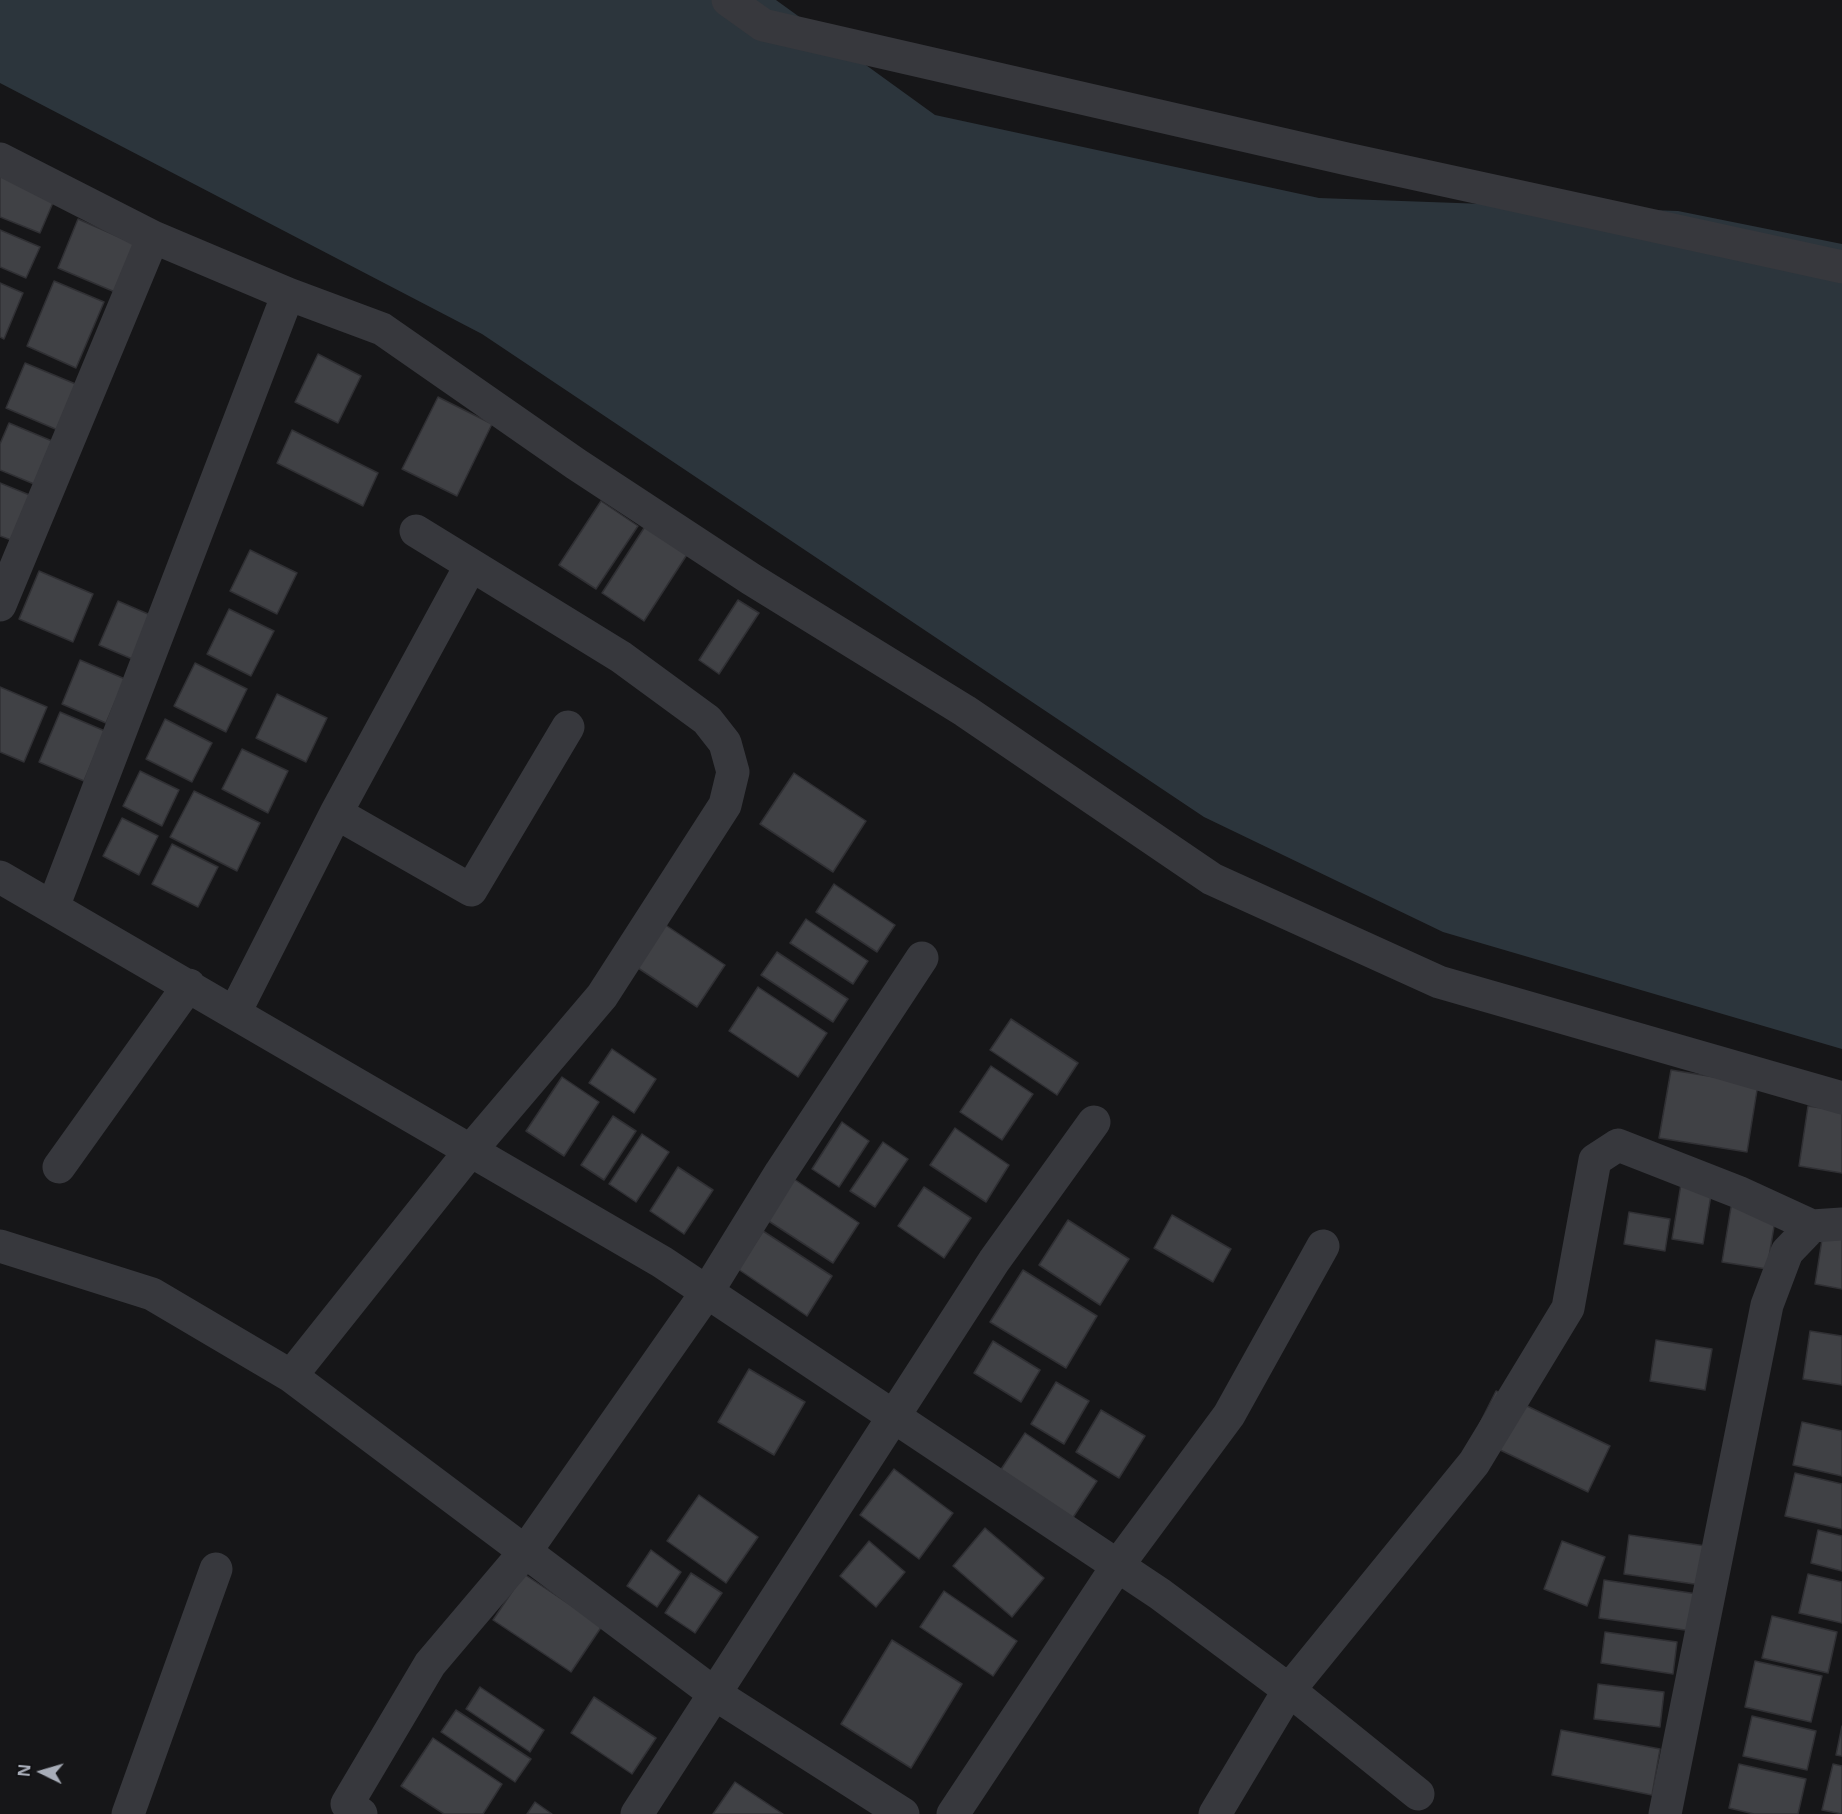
<!DOCTYPE html>
<style>
body{margin:0}
#map{position:relative;width:1842px;height:1814px;overflow:hidden;background:#161618;font-family:"Open Sans",sans-serif}
canvas{display:block}
.north{position:absolute;left:12px;top:1742px;width:60px;height:60px;-webkit-text-stroke:4px #111113;paint-order:stroke;rotate:275deg;font-size:16px;font-weight:700;line-height:24px;text-align:center;color:#a8adb8}
.north::after{content:'';display:block;margin:auto;width:21px;height:27px;background:#a8adb8;clip-path:polygon(50% 0,100% 100%,50% 72%,0 100%)}
</style>
<div id="map">
<canvas width="1842" height="1814"></canvas>
<div class="north">N</div>
</div>
<script>
const ctx = document.querySelector('canvas').getContext('2d');
ctx.lineJoin = 'round';
function paint(path, color) { ctx.fillStyle = color; ctx.fill(path, 'evenodd'); }
function strokePath(path, color, width, dash) { ctx.strokeStyle = color; ctx.lineWidth = width; ctx.lineCap = dash ? 'butt' : 'round'; ctx.setLineDash(dash || []); ctx.stroke(path); }
paint(new Path2D(`
 M 0,0 L 776,0 L 935,115 L 1319,198 L 1678,211 L 1842,244 L 1842,1049 L 1443,932 L 1204,817 L 482,334 L 0,83 Z`), '#2c353c');
const building = new Path2D(`
 M 0,175 L 55,198 L 40,233 L 0,217 Z
 M 78,219 L 142,247 L 122,295 L 58,268 Z
 M 0,230 L 40,247 L 26,278 L 0,267 Z
 M 54,281 L 104,302 L 76,368 L 27,346 Z
 M 0,283 L 23,293 L 4,339 L 0,337 Z
 M 318,354 L 361,376 L 338,423 L 295,402 Z
 M 25,363 L 78,385 L 60,431 L 6,408 Z
 M 438,397 L 492,424 L 457,496 L 402,469 Z
 M 9,423 L 52,441 L 34,484 L 0,470 L 0,444 Z
 M 292,430 L 378,473 L 363,506 L 277,463 Z
 M 0,483 L 32,496 L 14,541 L 0,536 Z
 M 601,501 L 638,526 L 596,589 L 559,565 Z
 M 646,525 L 688,553 L 644,621 L 602,593 Z
 M 250,550 L 297,573 L 277,614 L 230,591 Z
 M 39,571 L 93,594 L 73,642 L 19,619 Z
 M 738,600 L 759,613 L 719,674 L 699,660 Z
 M 118,601 L 155,617 L 137,661 L 99,645 Z
 M 229,609 L 274,631 L 251,676 L 207,654 Z
 M 80,660 L 125,679 L 106,723 L 62,704 Z
 M 195,663 L 247,689 L 226,732 L 174,706 Z
 M 0,687 L 47,707 L 24,762 L 0,752 Z
 M 277,694 L 327,718 L 306,762 L 256,738 Z
 M 60,712 L 105,731 L 84,781 L 39,762 Z
 M 165,719 L 212,743 L 192,782 L 146,759 Z
 M 242,749 L 288,771 L 268,813 L 222,789 Z
 M 140,771 L 179,790 L 162,826 L 123,806 Z
 M 794,773 L 866,821 L 833,872 L 760,824 Z
 M 194,791 L 260,823 L 237,871 L 170,837 Z
 M 122,818 L 158,836 L 139,875 L 103,856 Z
 M 172,844 L 218,867 L 198,907 L 152,884 Z
 M 834,884 L 895,925 L 877,952 L 816,912 Z
 M 806,919 L 868,961 L 853,984 L 790,943 Z
 M 664,924 L 725,965 L 697,1007 L 635,966 Z
 M 777,952 L 848,999 L 833,1022 L 761,975 Z
 M 758,987 L 827,1033 L 798,1077 L 729,1031 Z
 M 1011,1019 L 1078,1063 L 1057,1095 L 990,1050 Z
 M 612,1049 L 656,1079 L 634,1113 L 589,1083 Z
 M 991,1066 L 1033,1094 L 1002,1140 L 960,1112 Z
 M 1671,1070 L 1758,1084 L 1747,1152 L 1659,1138 Z
 M 562,1077 L 599,1102 L 564,1156 L 526,1131 Z
 M 1808,1106 L 1842,1111 L 1842,1173 L 1799,1166 Z
 M 613,1116 L 636,1131 L 604,1180 L 581,1165 Z
 M 842,1122 L 869,1141 L 839,1187 L 812,1169 Z
 M 955,1128 L 1009,1165 L 986,1202 L 930,1165 Z
 M 642,1134 L 669,1152 L 636,1202 L 609,1184 Z
 M 883,1142 L 908,1159 L 875,1207 L 850,1191 Z
 M 678,1167 L 713,1190 L 684,1234 L 650,1211 Z
 M 791,1177 L 859,1223 L 833,1263 L 764,1218 Z
 M 1681,1184 L 1712,1189 L 1703,1244 L 1672,1239 Z
 M 924,1187 L 971,1218 L 944,1258 L 898,1226 Z
 M 1734,1189 L 1779,1196 L 1767,1269 L 1722,1262 Z
 M 1629,1212 L 1670,1219 L 1665,1251 L 1624,1244 Z
 M 1172,1215 L 1231,1249 L 1213,1282 L 1154,1248 Z
 M 1068,1220 L 1129,1259 L 1100,1305 L 1039,1265 Z
 M 1824,1227 L 1842,1230 L 1842,1289 L 1815,1284 Z
 M 763,1231 L 832,1276 L 807,1316 L 738,1269 Z
 M 1023,1270 L 1097,1316 L 1066,1368 L 990,1322 Z
 M 1810,1331 L 1842,1336 L 1842,1385 L 1803,1379 Z
 M 1656,1340 L 1712,1349 L 1705,1390 L 1650,1381 Z
 M 993,1341 L 1040,1370 L 1021,1402 L 974,1373 Z
 M 749,1369 L 805,1402 L 774,1455 L 718,1422 Z
 M 1056,1382 L 1089,1401 L 1064,1444 L 1031,1424 Z
 M 1496,1391 L 1610,1446 L 1588,1492 L 1473,1437 Z
 M 1101,1410 L 1145,1436 L 1119,1478 L 1076,1452 Z
 M 1802,1422 L 1842,1431 L 1842,1476 L 1793,1465 Z
 M 1025,1433 L 1097,1481 L 1070,1522 L 998,1474 Z
 M 894,1469 L 953,1513 L 919,1559 L 860,1515 Z
 M 1795,1473 L 1842,1484 L 1842,1529 L 1785,1516 Z
 M 699,1495 L 758,1537 L 726,1583 L 667,1541 Z
 M 985,1528 L 1044,1578 L 1012,1617 L 953,1566 Z
 M 1818,1530 L 1842,1536 L 1842,1571 L 1811,1563 Z
 M 1629,1535 L 1713,1547 L 1708,1586 L 1624,1574 Z
 M 869,1541 L 905,1572 L 876,1607 L 840,1576 Z
 M 1562,1541 L 1605,1557 L 1587,1606 L 1544,1589 Z
 M 651,1550 L 681,1572 L 657,1607 L 627,1586 Z
 M 691,1573 L 722,1593 L 695,1633 L 665,1613 Z
 M 524,1574 L 602,1626 L 571,1672 L 493,1620 Z
 M 1808,1574 L 1842,1582 L 1842,1623 L 1799,1613 Z
 M 1604,1580 L 1704,1595 L 1699,1632 L 1599,1618 Z
 M 944,1591 L 1017,1641 L 993,1676 L 920,1627 Z
 M 1772,1616 L 1837,1632 L 1828,1673 L 1762,1658 Z
 M 1605,1632 L 1677,1642 L 1673,1674 L 1601,1663 Z
 M 892,1640 L 962,1684 L 911,1768 L 841,1724 Z
 M 1755,1661 L 1822,1676 L 1811,1722 L 1745,1707 Z
 M 1598,1684 L 1664,1692 L 1660,1727 L 1594,1719 Z
 M 480,1687 L 544,1730 L 530,1752 L 466,1709 Z
 M 594,1697 L 656,1738 L 632,1774 L 571,1733 Z
 M 456,1710 L 531,1759 L 515,1782 L 441,1732 Z
 M 1752,1716 L 1816,1731 L 1807,1770 L 1743,1756 Z
 M 1842,1726 L 1842,1756 L 1836,1755 Z
 M 1561,1730 L 1660,1749 L 1652,1795 L 1552,1775 Z
 M 433,1738 L 502,1784 L 483,1814 L 444,1814 L 401,1786 Z
 M 1739,1764 L 1806,1779 L 1798,1814 L 1754,1814 L 1729,1808 Z
 M 1833,1764 L 1842,1766 L 1842,1814 L 1822,1810 Z
 M 735,1782 L 783,1814 L 713,1814 Z
 M 535,1802 L 552,1814 L 527,1814 Z`);
paint(building, '#404145');
strokePath(building, '#303034', 1.5);
strokePath(new Path2D(`
 M 728,0 L 763,25 L 1347,159 L 1842,267
 M 0,159 L 153,237
 M 416,531 L 621,657 L 707,720 L 725,743 L 733,772 L 725,805 L 602,996 L 471,1150 L 291,1376 L 715,1694 L 903,1814
 M 0,605 L 153,237 L 288,294 L 382,329 L 576,464 L 751,579 L 965,711 L 1212,879 L 1439,982 L 1842,1098
 M 336,813 L 471,890 L 568,727
 M 0,877 L 662,1262 L 1160,1594 L 1289,1690 L 1215,1814
 M 53,907 L 288,294
 M 235,1012 L 336,813 L 471,565
 M 59,1167 L 189,985
 M 0,1246 L 152,1294 L 291,1376
 M 1418,1794 L 1289,1690 L 1474,1463 L 1568,1308 L 1595,1160 L 1618,1145 L 1738,1192 L 1812,1226
 M 128,1814 L 216,1569
 M 361,1814 L 347,1804 L 430,1664 L 525,1552 L 707,1292 L 781,1172 L 922,958
 M 637,1814 L 994,1261 L 1094,1122
 M 953,1814 L 1118,1565 L 1229,1415 L 1323,1246
 M 1665,1814 L 1767,1305 L 1787,1252 L 1812,1226 L 1842,1224`), '#37383d', 33);
</script>
